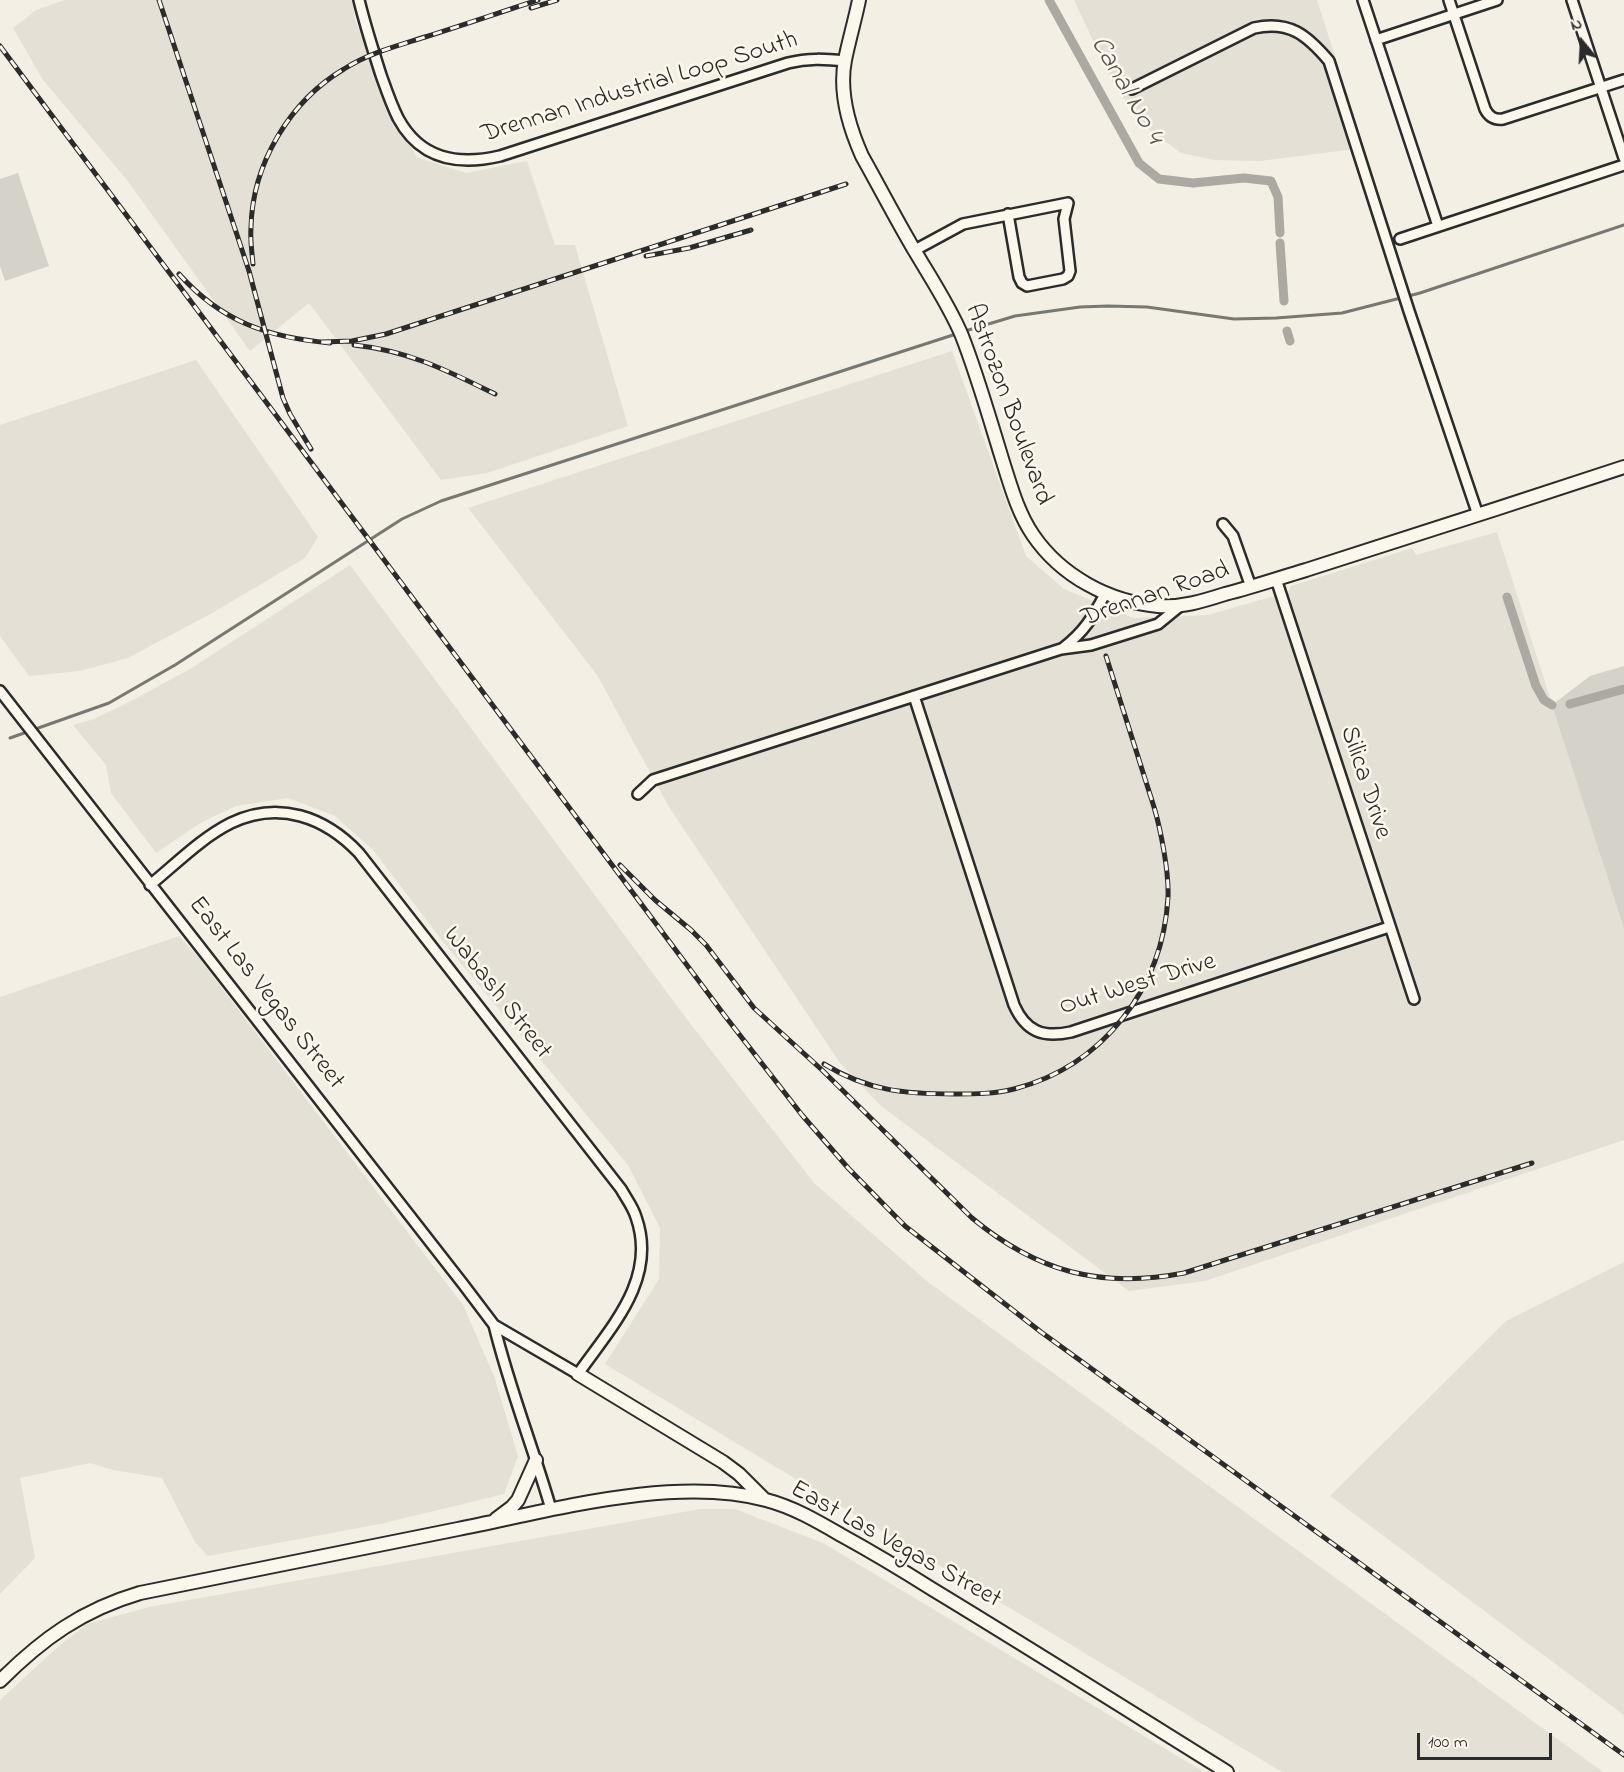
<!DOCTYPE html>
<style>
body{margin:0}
#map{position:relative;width:1624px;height:1772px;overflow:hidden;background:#f3efe4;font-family:"Indie Flower",sans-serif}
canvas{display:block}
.north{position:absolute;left:1552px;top:12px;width:60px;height:60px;-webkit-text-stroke:4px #fbf7ec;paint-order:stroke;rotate:342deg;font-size:16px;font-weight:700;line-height:24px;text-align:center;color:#2b2b2b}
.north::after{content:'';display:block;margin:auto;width:21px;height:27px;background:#2b2b2b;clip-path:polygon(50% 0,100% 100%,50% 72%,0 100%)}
.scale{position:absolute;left:1417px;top:1733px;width:135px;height:27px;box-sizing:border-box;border:3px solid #2b2b2b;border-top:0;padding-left:8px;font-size:18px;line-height:21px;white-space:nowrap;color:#2b2b2b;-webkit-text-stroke:4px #fbf7ec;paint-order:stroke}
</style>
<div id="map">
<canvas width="1624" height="1772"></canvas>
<div class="north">N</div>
<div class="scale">100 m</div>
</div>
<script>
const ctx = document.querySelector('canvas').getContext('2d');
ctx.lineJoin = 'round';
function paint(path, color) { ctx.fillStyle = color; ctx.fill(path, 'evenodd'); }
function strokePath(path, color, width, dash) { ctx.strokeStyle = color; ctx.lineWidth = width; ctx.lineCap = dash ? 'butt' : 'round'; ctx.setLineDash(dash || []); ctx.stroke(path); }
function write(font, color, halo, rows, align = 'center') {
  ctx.font = font + ' "Indie Flower",sans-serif'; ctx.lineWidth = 5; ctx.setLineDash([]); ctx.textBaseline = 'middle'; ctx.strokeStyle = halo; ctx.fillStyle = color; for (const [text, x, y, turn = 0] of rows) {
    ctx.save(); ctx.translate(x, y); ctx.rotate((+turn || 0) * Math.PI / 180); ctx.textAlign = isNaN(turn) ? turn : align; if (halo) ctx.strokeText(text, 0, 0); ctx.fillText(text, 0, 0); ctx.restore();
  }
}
paint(new Path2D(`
 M 65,0 L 352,0 L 355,20 L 416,157 L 466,173 L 527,161 L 555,245 L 575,245 L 628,426 L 487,473 L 441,480 L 309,303 L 250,351 L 127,180 L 43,80 L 13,28 L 36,10 Z
 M 1074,0 L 1317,0 L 1363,144 L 1347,150 L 1260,161 L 1214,160 L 1181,153 L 1152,132 L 1137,118 L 1113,83 Z
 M 952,351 L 1026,556 L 1064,589 L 1133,618 L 1208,615 L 1288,592 L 1291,586 L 1412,548 L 1416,555 L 1497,532 L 1624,929 L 1624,1140 L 1205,1281 L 1129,1291 L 881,1106 L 840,1063 L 669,807 L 597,675 L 468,508 Z
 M 196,360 L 318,537 L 305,558 L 214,612 L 128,658 L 80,671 L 29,676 L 0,636 L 0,425 Z
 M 350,565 L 686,1018 L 814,1183 L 928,1282 L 1603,1772 L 1282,1772 L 605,1364 L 659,1279 L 660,1228 L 628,1165 L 444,943 L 373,850 L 335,816 L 288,798 L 236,806 L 202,822 L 156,853 L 111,793 L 106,765 L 73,725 L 94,719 L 133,700 L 190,669 Z
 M 179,936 L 199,958 L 463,1305 L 494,1376 L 518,1456 L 504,1494 L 380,1524 L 208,1556 L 195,1542 L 162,1478 L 113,1470 L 90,1463 L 20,1478 L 35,1558 L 0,1594 L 0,997 Z
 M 1624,1262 L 1624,1715 L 1330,1496 L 1506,1321 Z
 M 700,1509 L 735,1509 L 823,1543 L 1204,1772 L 0,1772 L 0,1700 L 60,1645 L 87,1624 L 149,1607 Z`), '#e4e0d6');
paint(new Path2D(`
 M 18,173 L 49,266 L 5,281 L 0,266 L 0,179 Z
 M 1624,666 L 1624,929 L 1552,705 L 1590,676 Z`), '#d5d2c9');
strokePath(new Path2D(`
 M 962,332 L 1015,316 L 1080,307 L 1108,306 L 1147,307 L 1234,319 L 1276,318 L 1342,313 L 1420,293 L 1624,225
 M 10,738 L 109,703 L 128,692 L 175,665 L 402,519 L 441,501 L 956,334`), '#787772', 3);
strokePath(new Path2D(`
 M 1049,0 L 1139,163 L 1159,179 L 1193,183 L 1244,178 L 1271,181 L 1278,197 L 1280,233
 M 1280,243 L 1284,301
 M 1287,331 L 1290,341
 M 1507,597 L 1536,686 L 1544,700 L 1552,705
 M 1570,704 L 1624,689`), '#aca9a2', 9);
const minor = new Path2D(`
 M 359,0 C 365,25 373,50 381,75 C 386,89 391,104 398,118 C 420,159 457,166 500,156 L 788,63 C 808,58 825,59 845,61
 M 1363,0 L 1438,226
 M 1449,0 L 1485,109 C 1489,117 1494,120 1503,119 L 1624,80
 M 1572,0 L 1624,158
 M 1376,40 L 1497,0
 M 1132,89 L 1254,28 C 1289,20 1307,35 1329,61 L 1409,311 L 1478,515
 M 1400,239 L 1624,165
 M 915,250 L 963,224 L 1068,203 L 1064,219 L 1070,271 L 1068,276 L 1063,279 L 1027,286 L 1022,283 L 1019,277 L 1008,214
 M 1223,524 L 1233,536 L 1251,587
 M 1276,579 L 1414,999
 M 1063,648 C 1084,632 1093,617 1105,594
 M 0,691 L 463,1284 L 494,1325 L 578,1374 C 611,1327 658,1279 636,1217 C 633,1207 626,1198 621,1189 L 359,853 C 325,817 279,800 231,823 C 201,838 176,864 150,885
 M 914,696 L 1014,1005 C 1026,1032 1043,1038 1071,1032 L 1389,927
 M 638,794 L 653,780 L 1061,649 L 1091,645 L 1158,624 L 1180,606
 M 494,1325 C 509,1387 533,1447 551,1509`);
const major = new Path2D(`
 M 859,0 C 855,20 849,40 845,60 C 839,91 849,127 862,156 C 880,188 897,221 916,253 C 932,280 950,307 962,336 C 978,377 990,420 1003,462 C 1011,487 1018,513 1033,535 C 1061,576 1109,602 1158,606 C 1181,608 1203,601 1225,594 C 1253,587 1279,578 1306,570 C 1413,536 1518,502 1624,467
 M 578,1374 L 723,1462 L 739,1474 L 764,1499
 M 496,1519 L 512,1507 L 518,1500 L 536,1460
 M 0,1681 C 42,1639 82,1610 140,1593 C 246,1572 352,1550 458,1529 C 550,1511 674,1475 766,1500 C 793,1507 817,1521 841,1535 C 872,1552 902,1570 932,1589 C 1031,1649 1129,1711 1227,1772`);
strokePath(minor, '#2b2b2b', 14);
strokePath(major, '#2b2b2b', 16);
strokePath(minor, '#fbf7ec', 9);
strokePath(major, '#fbf7ec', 12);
const rail = new Path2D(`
 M 159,0 L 249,271 L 283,398 L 290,414 L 311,449
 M 531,8 L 557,0
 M 0,46 L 725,1016 L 802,1115 L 849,1169 L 905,1226 L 1041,1332 L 1624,1755
 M 646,256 L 689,248 L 751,230
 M 253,264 C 252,252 250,240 251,228 C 252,164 290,101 344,69 C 369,53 397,46 425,37 C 463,25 501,12 538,0
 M 179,274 C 222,322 267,337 330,343
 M 322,342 L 352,341 L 386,334 L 846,184
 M 354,345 C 409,351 446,370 495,394
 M 620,865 L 655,900 L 691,930 L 706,945 L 754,1008 L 822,1070 L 972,1218 C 1037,1272 1101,1289 1184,1273 L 1532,1163
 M 824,1064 C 868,1091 905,1094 955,1094 C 974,1094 995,1094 1014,1089 C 1103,1066 1163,988 1168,897 C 1169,872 1161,831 1154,807 L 1106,656`);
strokePath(rail, '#2b2b2b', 5);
strokePath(rail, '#fbf7ec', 3, [9]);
write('26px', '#2b2b2b', '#fbf7ec', [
 ["Drennan Industrial Loop South",640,89,-17],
 ["Astrozon Boulevard",1007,405,70],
 ["Drennan Road",1156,596,-19],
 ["Silica Drive",1364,783,72],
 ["Out West Drive",1138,986,-17],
 ["East Las Vegas Street",265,994,52],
 ["Wabash Street",496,994,52],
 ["East Las Vegas Street",895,1546,29]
]);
write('italic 27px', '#585755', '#fbf7ec', [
 ["Canal No 4",1125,91,60]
]);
</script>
